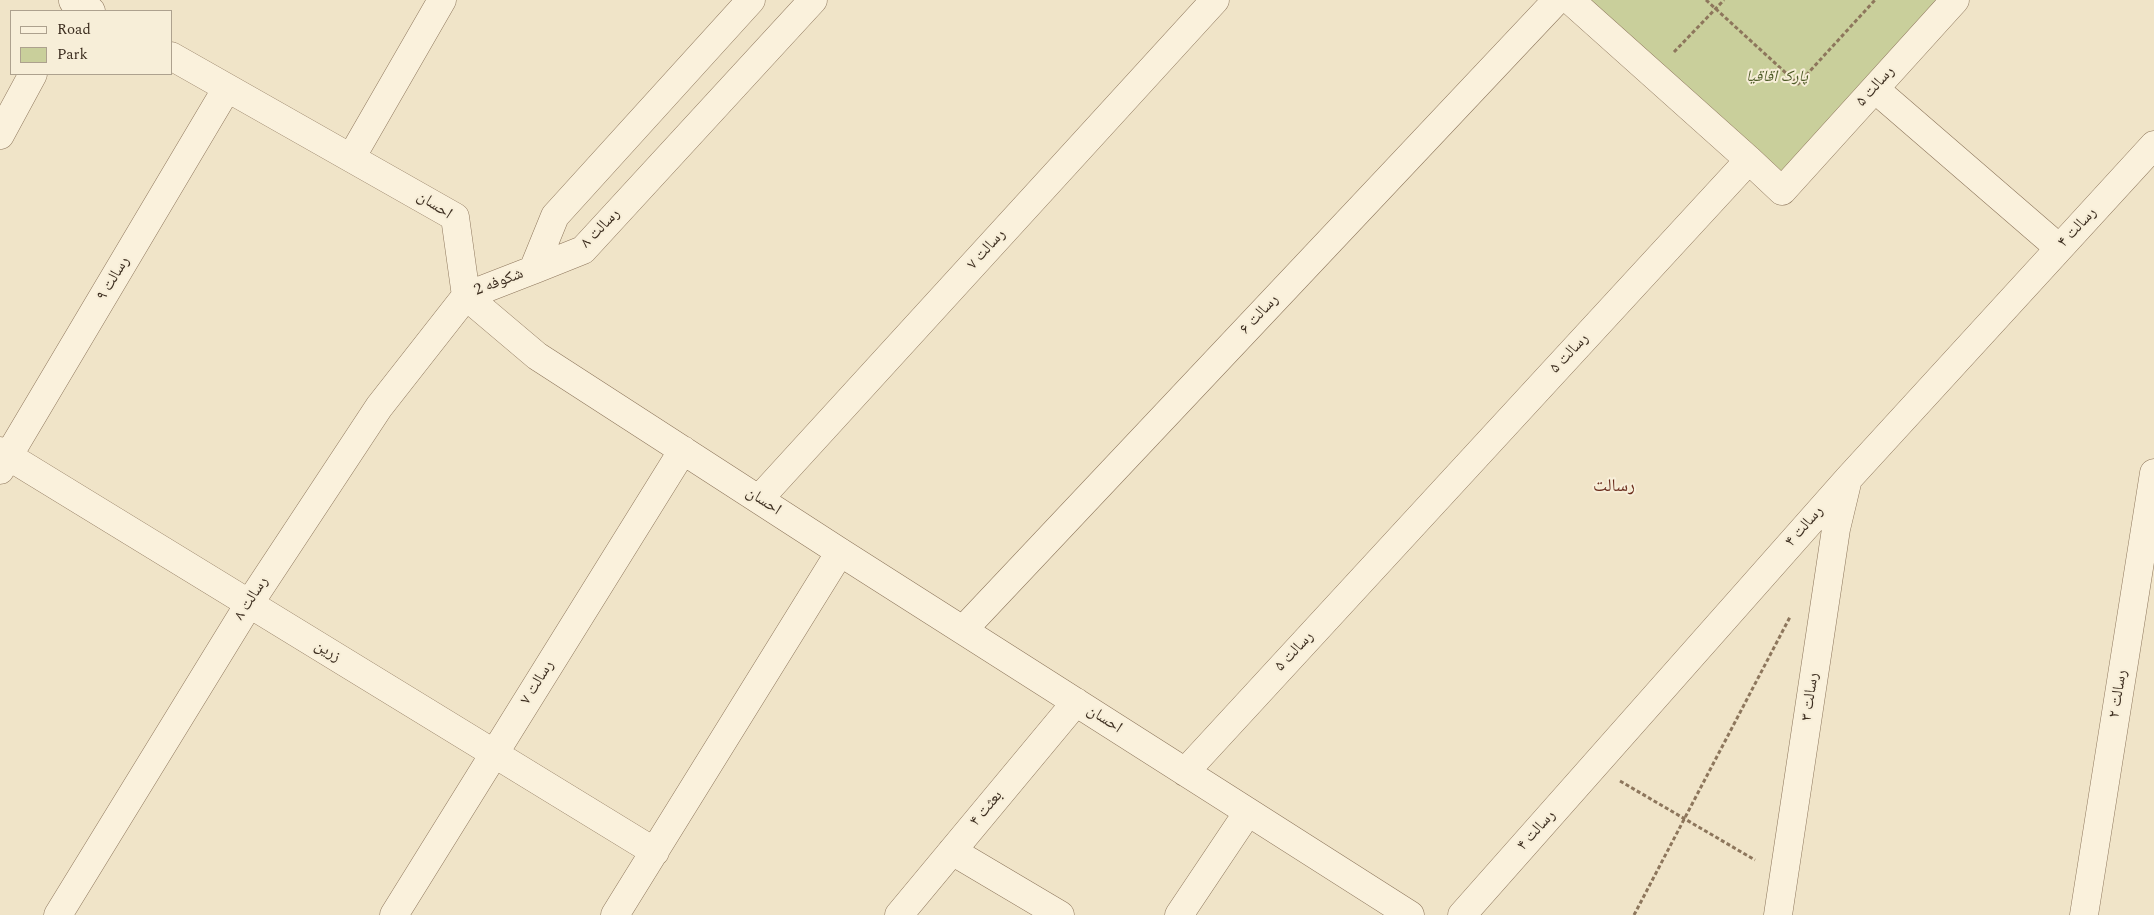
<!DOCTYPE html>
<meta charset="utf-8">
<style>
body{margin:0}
#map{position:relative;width:2154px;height:915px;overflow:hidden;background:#f0e4c8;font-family:Spectral,serif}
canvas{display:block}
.legend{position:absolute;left:10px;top:10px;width:162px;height:65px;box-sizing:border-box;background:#f7eed8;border:1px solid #ada18e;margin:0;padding:6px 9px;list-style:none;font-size:15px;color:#3d2e20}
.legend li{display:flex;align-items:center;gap:10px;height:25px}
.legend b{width:25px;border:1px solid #ada18e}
</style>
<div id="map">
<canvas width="2154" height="915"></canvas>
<ul class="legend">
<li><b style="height:6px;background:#faf1dc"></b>Road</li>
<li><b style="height:14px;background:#c9cf9b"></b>Park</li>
</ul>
</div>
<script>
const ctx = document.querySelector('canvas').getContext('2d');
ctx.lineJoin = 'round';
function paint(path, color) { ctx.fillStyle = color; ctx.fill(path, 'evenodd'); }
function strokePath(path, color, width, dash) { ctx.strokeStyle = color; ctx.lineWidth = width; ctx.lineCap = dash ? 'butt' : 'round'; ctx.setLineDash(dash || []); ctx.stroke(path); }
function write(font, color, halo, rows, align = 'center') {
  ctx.font = font + ' Spectral,"Noto Naskh Arabic",serif'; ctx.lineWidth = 4; ctx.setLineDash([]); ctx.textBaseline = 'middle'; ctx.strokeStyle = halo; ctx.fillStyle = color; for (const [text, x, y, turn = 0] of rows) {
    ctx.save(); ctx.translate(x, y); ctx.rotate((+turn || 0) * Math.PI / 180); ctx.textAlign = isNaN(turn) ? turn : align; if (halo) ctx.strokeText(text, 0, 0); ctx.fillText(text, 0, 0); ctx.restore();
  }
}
paint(new Path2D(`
 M 1570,0 L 1955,0 L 1782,191 Z`), '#c9cf9b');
const minor = new Path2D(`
 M 751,0 L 555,216 L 533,270 L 583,250 L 813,0
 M 1570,0 L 1749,160 L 1782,191 L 1955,0
 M 73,1 L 91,11
 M 171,56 L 455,217 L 466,296 L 537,356 L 840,552 L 1410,915
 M 1875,89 L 2059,248
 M 0,135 L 33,74
 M 351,158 L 442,0
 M 0,451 L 655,852
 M 0,470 L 227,88
 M 759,499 L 1215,0
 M 963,630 L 1557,0
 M 1185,772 L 1749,160
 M 952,851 L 1060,915
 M 58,915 L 249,604 L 379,407 L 466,296 L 533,270
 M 394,915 L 683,450
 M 615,915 L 840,552
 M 899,915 L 1076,702
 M 1179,915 L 1248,812
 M 1462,915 L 1848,479 L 2154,145
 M 1778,915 L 1836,529 L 1847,483
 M 2084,915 L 2154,473`);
strokePath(minor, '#8d765c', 29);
strokePath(new Path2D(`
 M 1706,0 L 1798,84 L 1875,0
 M 1674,52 L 1724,0
 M 1620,781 L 1755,860
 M 1634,915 L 1790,617`), '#8d765c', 3, [4, 2.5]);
strokePath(minor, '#faf1dc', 28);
write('italic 16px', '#4d5a26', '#f7eed8', [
 ["پارک اقاقیا",1777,78]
]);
write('16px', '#3d2e20', '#f7eed8', [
 ["رسالت ۵",1876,87,-48],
 ["احسان",434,206,33],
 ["رسالت ۴",2078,228,-47],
 ["رسالت ۸",601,229,-46],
 ["رسالت ۷",987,250,-48],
 ["رسالت ۹",114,279,-59],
 ["شکوفه 2",499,283,-21],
 ["رسالت ۶",1260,315,-47],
 ["رسالت ۵",1570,354,-47],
 ["احسان",763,502,33],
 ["رسالت ۴",1805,527,-49],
 ["رسالت ۸",252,599,-57],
 ["زرین",327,652,31],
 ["رسالت ۵",1295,652,-47],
 ["رسالت ۷",538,683,-58],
 ["رسالت ۲",2119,694,-81],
 ["رسالت ۳",1811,697,-82],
 ["احسان",1104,720,33],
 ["بعثت ۴",987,809,-50],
 ["رسالت ۴",1537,831,-48]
]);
write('18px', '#6b2e1e', '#f7eed8', [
 ["رسالت",1614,487]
]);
</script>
